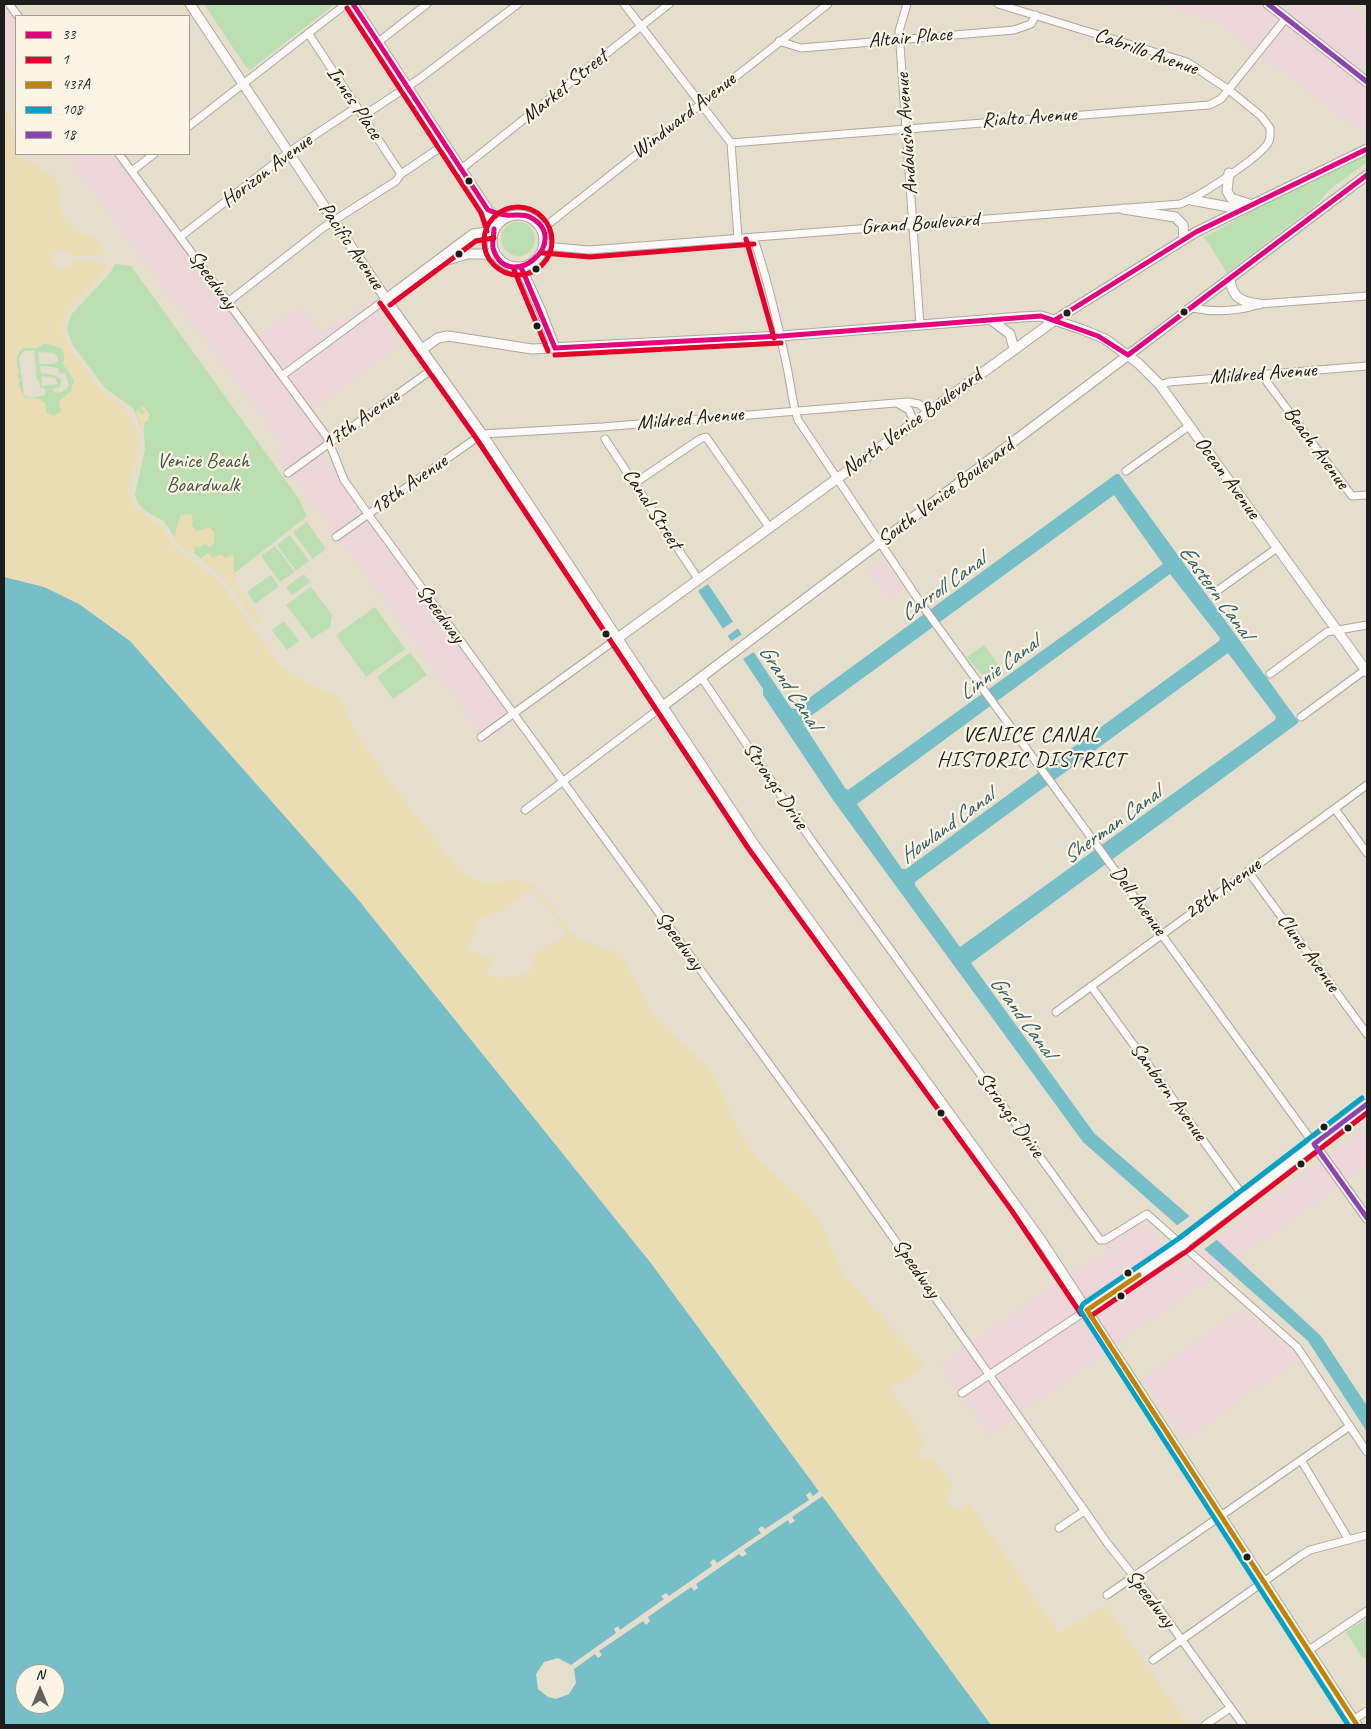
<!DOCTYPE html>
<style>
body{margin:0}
#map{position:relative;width:1371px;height:1729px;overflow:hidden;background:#e5decd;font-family:Caveat,sans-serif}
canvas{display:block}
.frame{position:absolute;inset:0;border:5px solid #1c1c1c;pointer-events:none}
.legend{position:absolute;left:15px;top:15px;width:175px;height:140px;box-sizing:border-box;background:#fcf5e5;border:1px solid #a29e95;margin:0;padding:6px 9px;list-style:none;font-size:15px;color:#1c1c1c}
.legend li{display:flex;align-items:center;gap:10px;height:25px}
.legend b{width:25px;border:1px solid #a29e95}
.north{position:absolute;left:15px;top:1664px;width:50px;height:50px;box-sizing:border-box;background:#fcf5e5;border:1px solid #a29e95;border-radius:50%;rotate:0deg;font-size:14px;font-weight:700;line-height:20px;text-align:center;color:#1c1c1c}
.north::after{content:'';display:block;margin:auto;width:18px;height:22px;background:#62605a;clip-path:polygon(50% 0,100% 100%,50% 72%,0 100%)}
</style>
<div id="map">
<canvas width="1371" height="1729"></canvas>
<div class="frame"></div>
<ul class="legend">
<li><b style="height:6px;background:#e5007d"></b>33</li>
<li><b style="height:6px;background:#e4002b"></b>1</li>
<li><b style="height:6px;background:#c08407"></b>437A</li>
<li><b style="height:6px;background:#01a2c5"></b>108</li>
<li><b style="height:6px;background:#8e44ad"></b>18</li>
</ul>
<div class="north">N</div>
</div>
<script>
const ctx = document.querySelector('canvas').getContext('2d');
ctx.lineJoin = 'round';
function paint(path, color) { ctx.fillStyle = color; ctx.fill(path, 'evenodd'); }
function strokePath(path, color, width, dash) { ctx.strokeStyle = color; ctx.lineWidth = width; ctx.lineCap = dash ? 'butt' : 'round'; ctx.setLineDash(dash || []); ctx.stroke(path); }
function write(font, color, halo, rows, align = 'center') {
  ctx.font = font + ' Caveat,sans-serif'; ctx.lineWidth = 4.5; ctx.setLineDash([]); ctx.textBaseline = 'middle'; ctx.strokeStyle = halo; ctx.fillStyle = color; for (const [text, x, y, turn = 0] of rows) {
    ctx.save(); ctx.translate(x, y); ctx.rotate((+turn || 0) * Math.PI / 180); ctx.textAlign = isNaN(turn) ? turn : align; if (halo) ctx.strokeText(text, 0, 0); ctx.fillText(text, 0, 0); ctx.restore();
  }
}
paint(new Path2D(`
 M 4,4 L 16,20 L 16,89 L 4,72 Z
 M 1158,4 L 1345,4 L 1367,20 L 1367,134 L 1365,135 L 1347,122 L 1218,22 Z
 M 64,154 L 116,154 L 253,341 L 300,306 L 322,333 L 371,300 L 399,346 L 308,413 L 326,438 L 322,456 L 513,721 L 486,741 L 292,475 L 277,453 L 283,447 L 201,334 L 191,325 Z
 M 883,559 L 904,589 L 890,600 L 867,570 Z
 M 1367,1127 L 1367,1166 L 989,1436 L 940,1365 L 1059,1280 L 1108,1251 L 1104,1244 L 1143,1218 L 1181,1266 Z
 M 1243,1308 L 1300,1359 L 1184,1440 L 1143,1378 Z`), '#ecd6d9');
paint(new Path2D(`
 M 204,4 L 335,4 L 250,70 L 246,67 Z
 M 1367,155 L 1367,162 L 1329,190 L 1317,204 L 1227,273 L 1208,242 L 1203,238 L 1264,205 Z
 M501 239a17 17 0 1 1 34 0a17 17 0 1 1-34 0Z
 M 115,264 L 131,266 L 299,499 L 307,516 L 226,580 L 198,556 L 179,544 L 164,521 L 146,511 L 137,502 L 135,494 L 145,450 L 144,433 L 133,408 L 105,388 L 72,344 L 67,329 L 71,315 L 110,273 Z
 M 45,343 L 62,349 L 65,356 L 63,363 L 74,380 L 71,391 L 60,401 L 61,411 L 54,416 L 46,413 L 45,403 L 38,399 L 25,398 L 18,384 L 20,381 L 17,375 L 19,372 C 16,366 15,353 23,348 L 37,348 ZM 34,350 L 37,380 L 39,380 L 40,388 L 45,388 L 45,395 L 31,398 L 24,395 L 19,358 L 24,351 ZM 39,352 L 52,353 L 57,356 L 58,361 L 54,364 L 40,364 L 38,355 ZM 43,366 L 58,368 L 59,374 L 65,373 L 69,386 L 62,392 L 55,393 L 53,389 L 60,387 L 61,379 L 54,375 L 41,373 L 40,367 ZM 41,376 L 55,378 L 58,384 L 42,386 Z
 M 307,522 L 326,549 L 313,559 L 293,532 Z
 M 290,535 L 309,561 L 296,571 L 277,545 Z
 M 275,546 L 295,572 L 280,582 L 261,556 Z
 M 304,574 L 310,582 L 292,595 L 286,587 Z
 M 271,575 L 279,586 L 255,604 L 247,592 Z
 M 311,587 L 332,615 L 330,627 L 312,639 L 286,605 Z
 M 375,607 L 405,649 L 366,677 L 336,635 Z
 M 284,621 L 299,641 L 287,650 L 272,630 Z
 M 984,645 L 1004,672 L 989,683 L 967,657 Z
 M 410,652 L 427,675 L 393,699 L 377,677 Z
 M 1367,1618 L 1367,1657 L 1366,1658 L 1362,1657 L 1346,1632 Z`), '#bbdfb0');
paint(new Path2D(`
 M 4,108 C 13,120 16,139 16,154 L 55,177 C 63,192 57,210 67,223 C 78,237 103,235 105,254 L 72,256 L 68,250 L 55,250 L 50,260 L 56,269 L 62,271 L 69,268 L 72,261 L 107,263 L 103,273 L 67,311 L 62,324 L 62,332 L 73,353 L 101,390 L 122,405 L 137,431 L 138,449 L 128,492 L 134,508 L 160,525 L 175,549 L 217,579 L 282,668 L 310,685 L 336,695 L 344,705 L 356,733 L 396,790 L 461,873 L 477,881 L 489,883 L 519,880 L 534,884 L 569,931 L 577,938 L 616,953 L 625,962 L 655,1019 L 701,1060 L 714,1076 L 741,1134 L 756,1157 L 810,1207 L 821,1224 L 844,1276 L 926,1365 L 891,1389 L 919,1430 L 917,1431 L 925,1443 L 919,1449 L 918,1454 L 922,1458 L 933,1458 L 954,1488 L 947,1495 L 947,1504 L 951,1507 L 960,1509 L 969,1502 L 1059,1634 L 1105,1605 L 1188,1725 L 991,1725 L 650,1262 L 356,897 L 130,641 L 79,604 L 44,587 L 4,577 ZM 43,343 L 51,343 L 62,349 L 65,356 L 64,366 L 70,372 L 74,380 L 71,391 L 59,401 L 61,411 L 54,416 L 46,413 L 45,403 L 38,399 L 25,398 L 18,384 L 20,381 L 17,374 L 19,372 L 17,368 L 17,353 L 23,348 L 37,348 ZM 534,887 L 567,934 L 556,944 L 554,941 L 534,954 L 535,960 L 528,974 L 522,972 L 519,977 L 492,978 L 487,974 L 492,960 L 491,956 L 482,957 L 481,953 L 474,953 L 468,950 L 477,929 L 477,922 L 489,913 L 497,914 Z
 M 143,406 L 150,415 L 148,417 L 149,419 L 144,423 L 144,433 L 136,412 L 138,410 L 142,415 L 145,413 L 141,408 Z
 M 192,514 L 193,523 L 191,524 L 195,530 L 198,531 L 209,527 L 215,533 L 214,543 L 210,548 L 205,544 L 198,548 L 195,546 L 194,553 C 169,543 174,536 181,515 Z
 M 208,553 L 213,558 L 220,554 L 225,558 L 233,554 L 235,584 L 263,621 L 257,625 L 226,580 L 201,558 Z`), '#eadcb3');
paint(new Path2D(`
 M 1116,474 L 1119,474 L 1298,721 L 1298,723 L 971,963 L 1094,1133 L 1217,1240 L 1321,1336 L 1367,1406 L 1367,1432 L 1308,1341 L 1083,1142 L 833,800 L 763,695 L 763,689 L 698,591 L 708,584 L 791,708 L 794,709 ZM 1114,495 L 1163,564 L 848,790 L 845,788 L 804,725 L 804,721 ZM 1170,574 L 1220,638 L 1219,641 L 906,869 L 902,869 L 857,804 ZM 1228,653 L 1276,717 L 1275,720 L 960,947 L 915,885 L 915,882 Z
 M 4,577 L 44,587 L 79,604 L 130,641 L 356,897 L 650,1262 L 991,1725 L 4,1725 ZM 25,1674 L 55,1674 L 55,1704 L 25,1704 Z`), '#76bec8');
paint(new Path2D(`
 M 735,620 L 740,627 L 726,637 L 721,630 Z
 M 744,633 L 771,673 L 754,652 L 743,659 L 756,682 L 730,642 Z
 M 1191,1215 L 1218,1239 L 1202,1251 L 1175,1227 Z
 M 821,1490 L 824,1495 L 792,1517 L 795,1521 L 790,1524 L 788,1520 L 744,1550 L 747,1554 L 742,1557 L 739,1554 L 696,1584 L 698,1588 L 694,1591 L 691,1587 L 648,1617 L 650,1621 L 646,1625 L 643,1621 L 599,1651 L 602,1655 L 598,1658 L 595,1654 L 574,1669 L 576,1683 L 569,1694 L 556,1699 L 548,1697 L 538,1689 L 536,1674 L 544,1662 L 558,1658 L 571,1665 L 616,1633 L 614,1629 L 618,1626 L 620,1630 L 664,1599 L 661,1596 L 666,1593 L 669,1596 L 712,1566 L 710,1562 L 714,1559 L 717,1563 L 761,1533 L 758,1529 L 762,1526 L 765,1529 L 809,1500 L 806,1495 L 810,1492 L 813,1496 Z`), '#e5decd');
const street = new Path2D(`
 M 9,4 L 18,16
 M 624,4 L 731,143 L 738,238
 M 907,4 L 899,31 L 920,325
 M 308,33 L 401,174
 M 779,41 L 801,48 L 1014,30 L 1031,24 L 1036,15
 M 377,43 L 427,4
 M 363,116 L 419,79 L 518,4
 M 189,126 L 346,4
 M 731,143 L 1209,105 L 1221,99 L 1286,18
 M 119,154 L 327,437 L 344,480 L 368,514 L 826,1142 L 1108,1544 L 1158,1607 L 1243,1725
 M 460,170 L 669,4
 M 132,171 L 154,154
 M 542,229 L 828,4
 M 180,237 L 289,152 L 357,107
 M 753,237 C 768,279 778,324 787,367 C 791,385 792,403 798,420 L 922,605 L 1314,1144
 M 544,246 L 589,250 L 1180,204 C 1197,198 1259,158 1268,143 C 1271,138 1270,133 1270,128 L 1261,116 L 1229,90 L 1187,62 L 998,4
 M 228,302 L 324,227 L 396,181 L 401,174 L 444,145
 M 1192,308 C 1212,312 1239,312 1259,304 L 1367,296
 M 1265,374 L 1267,382 L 1352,496 L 1367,495
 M 283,375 L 386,299
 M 1160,385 L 1169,382 L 1367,366
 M 897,403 L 909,410 L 914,422
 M 605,439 L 698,579
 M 1126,471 L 1189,426
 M 288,473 L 434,368
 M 635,483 L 700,439 L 706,437 L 769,527
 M 336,537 L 482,434 L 602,427 L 908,402 L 919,404 L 928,412
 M 1214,593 L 1277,548
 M 1270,674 L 1327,632 L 1367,625
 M 701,677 L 812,841 L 1100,1240 L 1105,1240 L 1147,1214 L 1297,1347 L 1367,1452
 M 1301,717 L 1365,670
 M 481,737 L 618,638
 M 1335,809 L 1367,853
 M 525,810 L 663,706
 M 1248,871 L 1367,1034
 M 1091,986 L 1244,1197
 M 1056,1012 L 1367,785
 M 962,1393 L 1087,1310
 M 1301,1460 L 1349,1540
 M 1059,1528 L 1084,1511
 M 1107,1595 L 1350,1426
 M 1309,1650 L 1367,1611
 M 1153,1660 L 1300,1556 L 1310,1550 L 1367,1535
 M 1353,1720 L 1367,1711
 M 1205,1725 L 1230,1708`);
const secondary = new Path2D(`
 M 190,4 L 386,299 L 482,434 L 754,844 L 1041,1240 L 1357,1725
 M 353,4 L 488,210 L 494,229
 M 1268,4 L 1367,82
 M 1229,173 L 1227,191 L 1231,198 L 1249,204
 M 1191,200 L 1240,209
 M 1123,209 L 1175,217 L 1183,225 L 1184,239
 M492 241a26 26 0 1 1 52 0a26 26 0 1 1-52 0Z
 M 435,264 L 467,254 L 495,254
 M 521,267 L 541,311 L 555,348
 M 1230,279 C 1232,298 1242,302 1259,304
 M 386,299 L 473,234 L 493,231
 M 990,319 L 1010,334 L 1014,349
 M 421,350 L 438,338 L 448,336 L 532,349 L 781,336 L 1021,317 L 1041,316 L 1081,329 L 1105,339 L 1138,363 L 1160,385 L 1367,672
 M 618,638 L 1055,320 L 1196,232 L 1367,149
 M 663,706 L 1367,175
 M 1314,1144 L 1367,1218
 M 1087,1310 L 1182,1245 L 1367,1104`);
strokePath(street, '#ada89e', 9);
strokePath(secondary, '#ada89e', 11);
strokePath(street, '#fbfaf8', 7);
strokePath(secondary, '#fbfaf8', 9);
strokePath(new Path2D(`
 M 353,4 L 488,210 C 494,212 500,215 507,215 C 514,216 523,213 530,217 C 575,241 507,296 493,248 C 492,243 494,235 494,229
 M 521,267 L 555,348
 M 1055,320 L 1196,232 L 1367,149
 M 555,348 L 781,336 L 1041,316 L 1098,336 L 1128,355
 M 1128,355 L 1367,175`), '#e5007d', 5);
strokePath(new Path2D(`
 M 347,8 L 481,213 L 487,231
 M484 241a34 34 0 1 1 68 0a34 34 0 1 1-68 0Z
 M 746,239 L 774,338
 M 543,253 L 590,257 L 754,244
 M 514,270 L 548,351
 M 380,303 L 476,438 L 748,848 L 1012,1211 L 1081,1314
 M 390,305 L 476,241 L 494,238
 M 555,355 L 781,343
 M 1091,1316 L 1187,1251 L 1367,1113`), '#e4002b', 5);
strokePath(new Path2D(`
 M 1087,1310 L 1357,1725
 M 1087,1310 L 1139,1275`), '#c08407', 5);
strokePath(new Path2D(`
 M 1348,1725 L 1080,1310 L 1083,1304 L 1178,1239 L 1362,1098`), '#01a2c5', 5);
strokePath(new Path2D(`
 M 1268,4 L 1367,82
 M 1367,1104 L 1314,1144 L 1367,1218`), '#8e44ad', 5);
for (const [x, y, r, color] of [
 [469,181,4.5,"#1c1c1c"],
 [459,254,4.5,"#1c1c1c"],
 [536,269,4.5,"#1c1c1c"],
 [1184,312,4.5,"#1c1c1c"],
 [1067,313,4.5,"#1c1c1c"],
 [537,326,4.5,"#1c1c1c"],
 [606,634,4.5,"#1c1c1c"],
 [941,1113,4.5,"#1c1c1c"],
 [1324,1127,4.5,"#1c1c1c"],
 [1348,1128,4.5,"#1c1c1c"],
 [1301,1164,4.5,"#1c1c1c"],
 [1128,1273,4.5,"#1c1c1c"],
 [1121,1296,4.5,"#1c1c1c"],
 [1247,1557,4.5,"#1c1c1c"]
]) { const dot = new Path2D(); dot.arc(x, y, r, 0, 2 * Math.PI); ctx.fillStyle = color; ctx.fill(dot); strokePath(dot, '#fcf5e5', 2); }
write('21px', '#1c1c1c', '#fcf5e5', [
 ["Altair Place",910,38,-5],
 ["Cabrillo Avenue",1146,52,19],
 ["Market Street",565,87,-39],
 ["Innes Place",354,103,56],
 ["Windward Avenue",684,116,-38],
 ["Rialto Avenue",1029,118,-4],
 ["Andalusia Avenue",907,134,-94],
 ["Horizon Avenue",267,171,-37],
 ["Grand Boulevard",920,224,-4],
 ["Pacific Avenue",351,246,56],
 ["Speedway",212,280,54],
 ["Mildred Avenue",1263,374,-4],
 ["Mildred Avenue",690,419,-5],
 ["17th Avenue",361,420,-35],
 ["North Venice Boulevard",912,423,-36],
 ["Beach Avenue",1316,448,54],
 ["Ocean Avenue",1227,478,54],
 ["18th Avenue",409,485,-35],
 ["South Venice Boulevard",946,493,-37],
 ["Canal Street",652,509,57],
 ["Speedway",440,614,54],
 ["Strongs Drive",775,786,56],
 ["28th Avenue",1223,889,-36],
 ["Dell Avenue",1138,901,54],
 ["Speedway",679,941,54],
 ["Clune Avenue",1308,953,54],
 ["Sanborn Avenue",1168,1092,54],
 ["Strongs Drive",1010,1115,54],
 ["Speedway",916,1269,55],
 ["Speedway",1150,1599,52]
]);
write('21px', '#425641', '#fcf5e5', [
 ["Venice Beach",203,461],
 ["Boardwalk",203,485]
]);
write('italic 22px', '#2f5f68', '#fcf5e5', [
 ["Carroll Canal",943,588,-36],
 ["Eastern Canal",1215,592,54],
 ["Linnie Canal",999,669,-36],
 ["Grand Canal",789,687,57],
 ["Sherman Canal",1112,826,-36],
 ["Howland Canal",947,827,-36],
 ["Grand Canal",1022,1017,54]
]);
ctx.letterSpacing = '1px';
write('22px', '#1c1c1c', '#fcf5e5', [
 ["VENICE CANAL",1031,735],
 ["HISTORIC DISTRICT",1031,760]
]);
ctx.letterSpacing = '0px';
</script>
